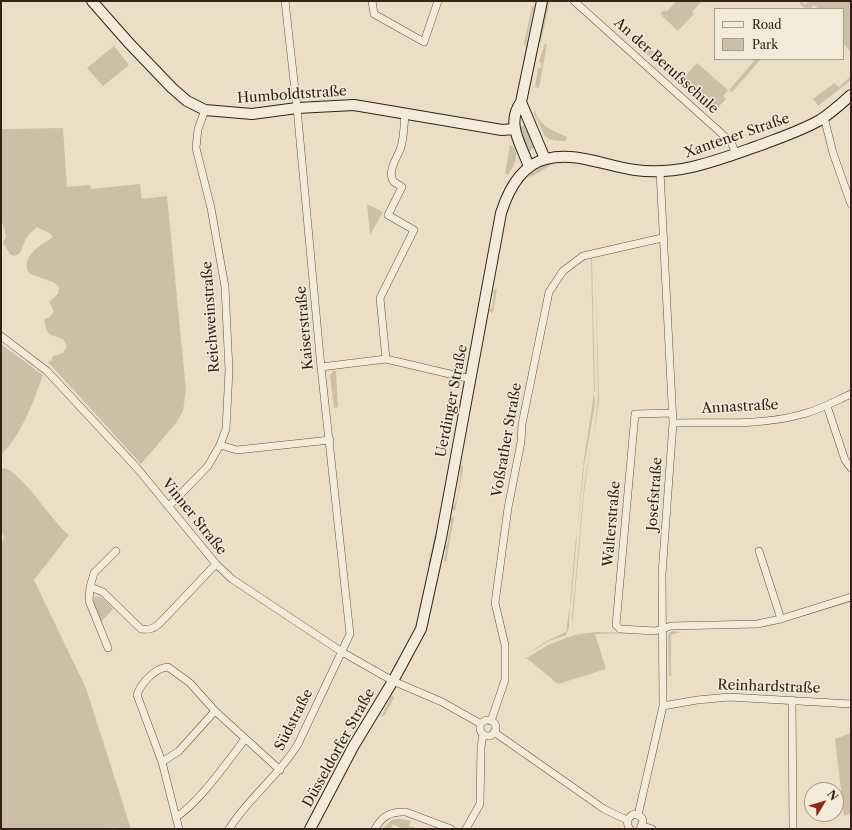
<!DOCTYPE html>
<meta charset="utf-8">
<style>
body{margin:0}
#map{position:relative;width:852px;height:830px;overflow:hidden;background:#ecdec6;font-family:"Libre Caslon Text",serif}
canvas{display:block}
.frame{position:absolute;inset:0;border:2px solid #352115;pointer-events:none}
.legend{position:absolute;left:714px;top:8px;width:130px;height:52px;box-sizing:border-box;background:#f3eada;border:1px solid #a79a8b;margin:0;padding:5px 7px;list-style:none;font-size:12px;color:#352115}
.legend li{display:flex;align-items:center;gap:8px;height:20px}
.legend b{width:20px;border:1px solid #a79a8b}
.north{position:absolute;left:804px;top:782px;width:40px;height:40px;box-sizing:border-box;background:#f3eada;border:1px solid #a79a8b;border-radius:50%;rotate:52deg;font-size:11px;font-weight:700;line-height:16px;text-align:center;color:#352115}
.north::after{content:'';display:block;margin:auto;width:14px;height:18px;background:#8f2418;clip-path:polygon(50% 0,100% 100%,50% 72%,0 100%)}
</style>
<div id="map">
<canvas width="852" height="830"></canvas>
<div class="frame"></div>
<ul class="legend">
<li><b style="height:5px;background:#f3eada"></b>Road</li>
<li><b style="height:11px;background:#cdbea8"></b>Park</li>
</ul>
<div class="north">N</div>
</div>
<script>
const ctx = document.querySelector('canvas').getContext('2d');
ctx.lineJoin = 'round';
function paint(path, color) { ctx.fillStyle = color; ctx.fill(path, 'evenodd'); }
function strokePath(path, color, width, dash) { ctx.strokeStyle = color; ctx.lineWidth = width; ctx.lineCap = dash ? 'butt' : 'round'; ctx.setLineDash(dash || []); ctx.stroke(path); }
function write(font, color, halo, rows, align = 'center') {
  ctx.font = font + ' "Libre Caslon Text",serif'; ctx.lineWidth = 3; ctx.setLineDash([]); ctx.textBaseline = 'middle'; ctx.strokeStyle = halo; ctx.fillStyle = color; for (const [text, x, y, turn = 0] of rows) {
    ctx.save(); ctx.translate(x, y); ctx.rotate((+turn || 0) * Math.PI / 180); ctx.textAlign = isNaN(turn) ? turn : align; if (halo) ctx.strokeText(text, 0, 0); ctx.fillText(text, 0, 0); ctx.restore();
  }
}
paint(new Path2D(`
 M 548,1 L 550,1 L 541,42 L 539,41 L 543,21 L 541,18 Z
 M 677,1 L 702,1 L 692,12 L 694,14 L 678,31 L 660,14 L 664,10 L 666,12 Z
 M 801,1 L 805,5 L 809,1 L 851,1 L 851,53 L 843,43 L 843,9 L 819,9 L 814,5 L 810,9 L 806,9 L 800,4 Z
 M 532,6 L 534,6 L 526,44 L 528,45 L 527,47 L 524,44 Z
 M 637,36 L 672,69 L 668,74 L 632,41 Z
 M 545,43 L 547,44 L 539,88 L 535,87 L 538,68 L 541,68 L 542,63 L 539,62 Z
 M 114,46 L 129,65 L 103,86 L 87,68 Z
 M 752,59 L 761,59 L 732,92 L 729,90 L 754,61 Z
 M 697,63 L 728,90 L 723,96 L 726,99 L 713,113 L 679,83 Z
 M 851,76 L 851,80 L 818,106 L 813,99 L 834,83 L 839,87 Z
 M 535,110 C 537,125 555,132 567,137 L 565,141 C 538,141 547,133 534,114 Z
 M 525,125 L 537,147 L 531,149 L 530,152 L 519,131 L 521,127 Z
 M 63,128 L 67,187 L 90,185 L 91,189 L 140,184 L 142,199 L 167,196 L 186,390 L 183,411 L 176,423 L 141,464 L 48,362 L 51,361 L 53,356 L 63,353 L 67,347 L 63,339 L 51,335 L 47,331 L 44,319 L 50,317 L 54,311 L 49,302 L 58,294 L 59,287 L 53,282 L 30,274 C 18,258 42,244 53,237 L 51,234 L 37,227 C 33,230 30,234 27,237 C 22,244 23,254 14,256 L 10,254 L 3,243 L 6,237 L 1,217 L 1,129 Z
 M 510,145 C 522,150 514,167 508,175 L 505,173 Z
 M 556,162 L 531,177 L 528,176 L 542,166 Z
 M 367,204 L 383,212 L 370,235 Z
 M 595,257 L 599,401 L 593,439 L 598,398 Z
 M 591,258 L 592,258 L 595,391 L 594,392 Z
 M 495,289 L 497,289 L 493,313 L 491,312 L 489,310 L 492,308 L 494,294 L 493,292 Z
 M 1,344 L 43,375 C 32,405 23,432 1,455 Z
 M 333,371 L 336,371 L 338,407 L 334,408 L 330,376 Z
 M 594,393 L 595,404 L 584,466 L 583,466 Z
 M 591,440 L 584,494 L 573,618 L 572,625 L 576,631 L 572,626 L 572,617 L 584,486 Z
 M 460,465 L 463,466 L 463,470 L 455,511 L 452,509 C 459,500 461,476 460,465 Z
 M 583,467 L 584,468 L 577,535 Z
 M 4,468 C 21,471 52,522 69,535 L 34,580 L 86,688 L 131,829 L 115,829 L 115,827 L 104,829 L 1,829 L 1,546 L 4,537 L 1,530 L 1,469 Z
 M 452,517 L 454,517 L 446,562 L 444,561 L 446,550 L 444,547 L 447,545 L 451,523 L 449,520 Z
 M 437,527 L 440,527 L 437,530 L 430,565 L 428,564 Z
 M 576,536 L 577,537 L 571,603 L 570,603 Z
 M 97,596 L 103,598 L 113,609 L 100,623 L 92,599 Z
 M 570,605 L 569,627 L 566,635 L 547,642 L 522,658 L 545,642 L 566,632 Z
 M 673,631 L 681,632 L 671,635 L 671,676 L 669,676 L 668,637 L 669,633 Z
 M 598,632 L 630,633 L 595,634 L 606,669 L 558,684 L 528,659 L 525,659 L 548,645 L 577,634 L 577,636 L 579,634 Z
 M 392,695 L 394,698 L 384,716 L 381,717 Z
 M 851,733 L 851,810 L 849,814 L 844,816 L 835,739 Z
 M 400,819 L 411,821 L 409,826 L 418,829 L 402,829 L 393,824 L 391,829 L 382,829 L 392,820 Z`), '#cdbea8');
const street = new Path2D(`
 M 372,1 L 374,14 L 424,42 L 438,1
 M 574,1 L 731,142 L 736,154
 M 824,117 L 833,153 L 851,204
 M 1,336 L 47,371 L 137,468 L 216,564 L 232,579 L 342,652 L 393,681 L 442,702 L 481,724
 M 386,359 L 380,298 L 414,230 L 388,215 L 402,187 L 394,182 C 386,172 398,157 401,147 C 404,137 404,124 405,113
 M 321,367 L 386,359 L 471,379
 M 827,406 L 845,460 L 851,468
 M 673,413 L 635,414 L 616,625 L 620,629 L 655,631 L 671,626 L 757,624 L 781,619 L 851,597
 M 673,423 C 716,422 762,426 803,414 C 820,410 835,401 851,394
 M 220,445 L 237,450 L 330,440
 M 169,506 L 208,466 L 220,445 L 226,429 L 229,370 L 225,287 L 211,208 L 196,148 L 198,129 L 205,110
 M 116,551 L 94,573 L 90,587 L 103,592 L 141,629 C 149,630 153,629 159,624 L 216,564
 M 759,551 L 781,619
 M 90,587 L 89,601 L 108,648
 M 792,700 L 793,829
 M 663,706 L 697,700 L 729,697 L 851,704
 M480 728a8 8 0 1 1 16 0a8 8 0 1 1-16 0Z
 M 491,721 L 505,680 L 505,645 L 495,603 L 508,508 L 521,442 L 522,424 L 549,292 L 563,271 L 583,256 L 662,238
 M 494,732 L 604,809 L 627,820
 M 162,762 L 179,751 L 215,711
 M 638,815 L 663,706 L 662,574 L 673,423 L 660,172
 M 176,817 C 198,804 228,761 245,739
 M 643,826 L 652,829
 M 179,829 L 162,762 L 137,695 C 141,683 155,668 168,667 L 190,683 L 215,711 L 280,770
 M 229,829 C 248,798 279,776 298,744 L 350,634 L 321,367 L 297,108 L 285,1
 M 375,829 C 382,816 391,811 406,812 L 451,829
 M 466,829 L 480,804 L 481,748 L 483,734
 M 630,829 C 625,823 628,815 636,814 L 642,818 L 643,821 L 640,829`);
const secondary = new Path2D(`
 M 92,1 L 128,42 L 172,88 L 187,101 L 205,110 L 252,114 L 297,108 L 354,105 L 502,130 L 514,129
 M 521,102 L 545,159
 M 529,167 C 522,145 505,124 521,102 L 542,1
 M 310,829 L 353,747 L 393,681 L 421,629 L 441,538 L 501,213 C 508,191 521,165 546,159 C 576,151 605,166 635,170 C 679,176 718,160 758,146 C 779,138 801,131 820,120 C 831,113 841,104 851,95`);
strokePath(street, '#635041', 8);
strokePath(secondary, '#352115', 12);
strokePath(street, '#f3eada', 7);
strokePath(secondary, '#f3eada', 10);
write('14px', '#352115', '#f3eada', [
 ["An der Berufsschule",666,66,42],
 ["Humboldtstraße",292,95,-4],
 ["Xantener Straße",737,136,-19],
 ["Reichweinstraße",211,317,-94],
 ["Kaiserstraße",305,328,-95],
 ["Uerdinger Straße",452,401,-79],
 ["Annastraße",740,407,-3],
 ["Voßrather Straße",507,440,-80],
 ["Josefstraße",655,494,-86],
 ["Vinner Straße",194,517,51],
 ["Walterstraße",612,524,-85],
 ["Reinhardstraße",769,687,2],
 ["Südstraße",294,720,-63],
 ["Düsseldorfer Straße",339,748,-61]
]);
</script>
